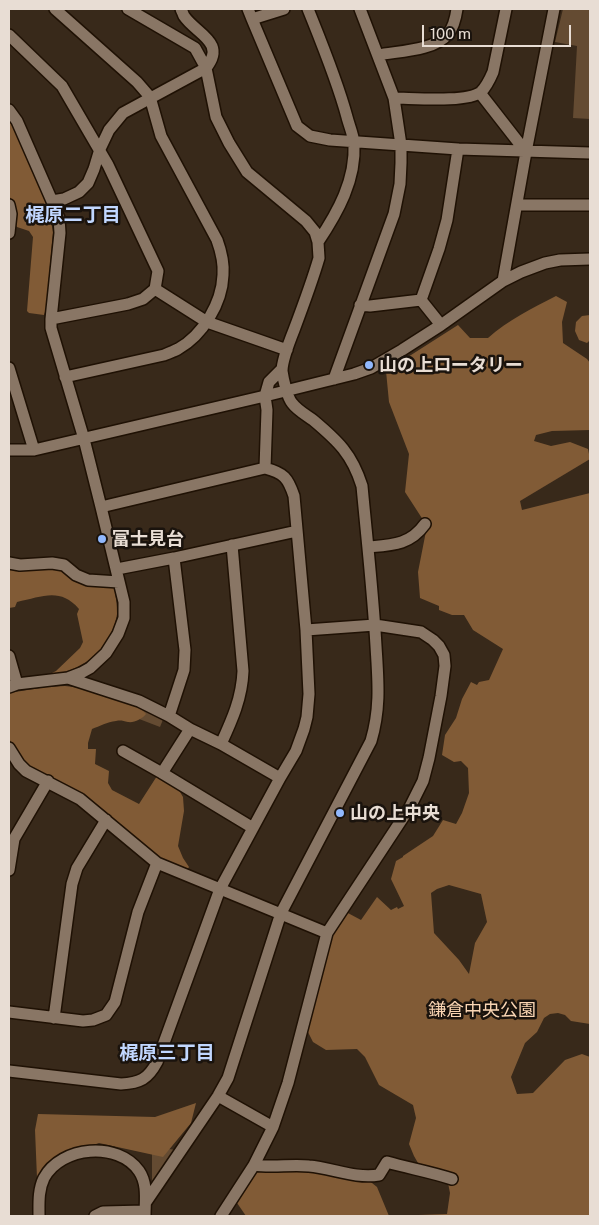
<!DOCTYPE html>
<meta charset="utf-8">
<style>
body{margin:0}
#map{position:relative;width:599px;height:1225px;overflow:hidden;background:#38291a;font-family:"Public Sans",sans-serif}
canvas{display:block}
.frame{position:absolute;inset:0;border:10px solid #e8ddd4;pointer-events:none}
.scale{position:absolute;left:422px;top:25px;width:149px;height:22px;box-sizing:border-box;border:2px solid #e8ddd4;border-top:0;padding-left:6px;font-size:15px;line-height:18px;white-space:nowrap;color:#e8ddd4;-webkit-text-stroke:4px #1a130d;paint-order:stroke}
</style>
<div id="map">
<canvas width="599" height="1225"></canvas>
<div class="frame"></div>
<div class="scale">100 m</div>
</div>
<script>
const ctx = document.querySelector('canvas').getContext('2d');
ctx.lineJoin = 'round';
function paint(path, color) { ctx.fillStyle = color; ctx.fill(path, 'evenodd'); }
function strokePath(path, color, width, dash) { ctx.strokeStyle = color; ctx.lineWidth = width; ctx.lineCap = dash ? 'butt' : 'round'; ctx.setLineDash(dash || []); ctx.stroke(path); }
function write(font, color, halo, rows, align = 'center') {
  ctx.font = font + ' "Public Sans","Noto Sans JP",sans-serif'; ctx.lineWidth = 5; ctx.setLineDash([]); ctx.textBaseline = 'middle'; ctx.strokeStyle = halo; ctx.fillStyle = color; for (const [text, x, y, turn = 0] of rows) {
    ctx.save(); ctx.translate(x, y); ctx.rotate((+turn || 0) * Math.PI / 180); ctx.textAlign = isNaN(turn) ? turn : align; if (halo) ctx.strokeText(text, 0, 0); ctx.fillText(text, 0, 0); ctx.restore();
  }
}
paint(new Path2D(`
 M 563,9 L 590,9 L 590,119 L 573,118 L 577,46 L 555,42 Z
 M 134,702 L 164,717 L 160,727 L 134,717 Z
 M 152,1147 L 177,1150 L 154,1183 L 152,1182 Z`), '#644b32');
paint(new Path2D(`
 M 9,119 L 29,162 L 49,211 L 53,232 L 46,309 L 44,315 L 29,313 L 27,311 L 33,237 L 29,231 L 17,227 L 13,222 L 13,204 L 9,195 Z
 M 556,296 L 567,302 L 562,322 L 563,343 L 587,359 L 590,363 L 590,430 L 552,431 L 536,435 L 534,441 L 551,446 L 570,442 L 588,449 L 590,459 L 520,501 L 522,510 L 590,493 L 590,1024 L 571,1021 L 565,1015 L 558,1013 L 550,1014 L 544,1018 L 537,1032 L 525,1043 L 511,1077 L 517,1094 L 533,1093 L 565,1060 L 582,1054 L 590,1057 L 590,1216 L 390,1216 L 447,1214 L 450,1193 L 448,1183 L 426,1177 L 414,1156 L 409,1144 L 416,1118 L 413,1105 L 379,1085 L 365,1057 L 357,1049 L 326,1050 L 313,1042 L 307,1030 L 331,935 L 346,912 L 361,920 L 377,897 L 391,910 L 397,907 L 398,909 L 404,906 L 391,879 L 396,861 L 403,857 L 403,856 L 433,836 L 443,820 L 456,824 L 462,813 L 469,793 L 468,768 L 461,761 L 454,762 L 442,755 L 445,735 L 456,718 L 462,699 L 471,682 L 477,685 L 479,682 L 489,680 L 503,649 L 473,630 L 464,615 L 452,615 L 439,610 L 439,606 L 420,598 L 418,572 L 427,526 L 405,492 L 409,454 L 389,402 L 386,371 L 458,325 L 470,338 L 488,338 C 508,320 533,308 556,296 ZM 449,885 L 481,894 L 487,922 L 475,943 L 469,974 L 459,960 L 434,933 L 431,893 L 437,889 Z
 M 590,315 L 590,340 L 587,343 L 579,340 L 575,331 L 576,322 L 582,316 Z
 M 9,566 L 59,567 L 114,587 C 116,596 117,605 117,614 C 116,621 114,627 111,633 C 100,657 78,670 53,675 L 52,673 L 56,671 L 80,648 L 83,642 L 77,614 L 79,609 C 60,587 42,597 17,602 L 15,607 L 9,608 Z
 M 65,686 C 88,689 131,695 146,714 C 142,719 134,723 128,722 C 123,721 121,720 116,721 C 107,722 100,726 92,729 L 88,743 L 88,749 L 96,749 L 95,764 L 109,771 L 108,783 L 112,790 L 139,804 L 157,776 L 176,785 L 183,797 L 184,811 L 178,846 L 183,858 L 189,867 L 187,870 L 162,860 L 131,836 L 110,815 L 89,799 L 26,766 L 16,754 L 9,738 L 9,693 L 46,687 Z
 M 196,1103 L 191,1123 L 163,1157 L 99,1143 L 56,1158 L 37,1178 L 35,1130 L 38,1114 L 155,1117 Z
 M 267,1169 L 300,1169 L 367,1179 L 377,1187 L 389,1216 L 246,1216 L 235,1200 L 250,1179 L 258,1171 Z`), '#815b36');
const minor = new Path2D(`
 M 55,9 L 137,82 L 150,97 L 161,136 L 217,240 C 221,251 224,263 223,275 C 222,303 203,335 178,349 C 174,351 169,353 164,355 L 65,377
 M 128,9 L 195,48 L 206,68 L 216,117 L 229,143 L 247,172 L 306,221 L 315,232 L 318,242 L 319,258 C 312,282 303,306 294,330 C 290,340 282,360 282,371 C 283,378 287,397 292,403 C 297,410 306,415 313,420 C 338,441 352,454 362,486 C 367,540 373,593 376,646 C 378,680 381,707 371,741 L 281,913 L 228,1078 L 218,1096 L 146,1202
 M 248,9 L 252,19 L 297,126 L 310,136 L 330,140 L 458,149 L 590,153
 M 308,9 C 322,44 337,80 347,117 C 349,125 353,134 354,143 C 356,180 338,212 318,242
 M 252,19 L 284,9
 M 9,35 L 62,86 L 108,165 L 158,271 L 155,289 L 143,299 L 128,304 L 51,319
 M 378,55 C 399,51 434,51 448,34 C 453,28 456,16 457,9
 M 480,93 L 526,152
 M 394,98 C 412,98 467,103 481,92 C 486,87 490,79 493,72 L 506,9
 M 9,110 L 17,121 L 52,201 L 59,218 L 60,233 L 51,319 L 51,328 L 84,439 L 101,507 L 124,602 L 124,618 L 118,634 L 106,653 L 90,668 L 81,673 L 68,678 L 17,684 L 9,687
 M 52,201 L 64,199 L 79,192 L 88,183 L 94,169 L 100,149 L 109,130 L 123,113 L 206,68 C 227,42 196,34 184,16 C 183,14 182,11 181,9
 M 9,205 L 11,214 L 9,233
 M 517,205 L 590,205
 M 503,281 L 526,152 L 554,9
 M 155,289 L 207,322 L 287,350
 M 421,300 L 439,249 L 447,220 L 458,149
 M 360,305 L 370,306 L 421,300 L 441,325
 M 9,368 L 34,450
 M 334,379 L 394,214 L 400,184 L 401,163 L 401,145 L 394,98 L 360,9
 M 9,450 L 34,450 L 265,396 L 354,374 L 371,368 L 402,350 L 441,325 L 503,281 L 521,272 L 545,263 L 560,260 L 590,259
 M 101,507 L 265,468
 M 368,547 C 392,545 410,545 425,524
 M 9,563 L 20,565 L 52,563 L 64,565 L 76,575 L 88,580 L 119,582
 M 117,569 L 174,558 L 297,531
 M 9,656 L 17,684
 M 68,678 L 139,701 L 169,716 L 190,729 L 221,744 L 280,778
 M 169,716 L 184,670 L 185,650 L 174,558
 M 221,744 C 232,720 242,698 243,671 L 232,545
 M 9,748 L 19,764 L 26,771 L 80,799 L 157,863 L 327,933
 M 123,751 L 162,773 L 253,828
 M 162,773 L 190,729
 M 9,870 L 14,839 L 48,781
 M 9,1012 L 83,1021 L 93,1020 L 106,1015 L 115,1002 L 138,912 L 157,863
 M 54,1018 L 72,884 L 77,868 L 106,820
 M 9,1071 L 121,1084 C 140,1083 148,1079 157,1062 L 220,889 L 280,778 L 296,751 L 304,729 L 307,717 L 309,694 L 306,630 L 294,496 C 288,478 284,473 265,468 L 267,410 L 265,396 L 269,382 L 282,369
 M 218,1096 L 273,1127
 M 254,1165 C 272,1168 291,1164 309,1166 C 332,1168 355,1179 379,1175 L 387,1162 C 408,1168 431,1172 452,1179
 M 39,1216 C 39,1204 38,1190 44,1178 C 61,1146 118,1141 139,1171 C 148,1184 145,1201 145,1216
 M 95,1216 L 103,1212 L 145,1211
 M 221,1216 L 254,1165 L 273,1127 L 288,1083 L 327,933 L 410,807 L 423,781 L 429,758 L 441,696 L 445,666 L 444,655 L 439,646 L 433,640 L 421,632 L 375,625 L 306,630`);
strokePath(minor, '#1f1104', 14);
strokePath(minor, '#897665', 11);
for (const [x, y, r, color] of [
 [369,365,5,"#91b8fd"],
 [102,539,5,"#91b8fd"],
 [340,813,5,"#91b8fd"]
]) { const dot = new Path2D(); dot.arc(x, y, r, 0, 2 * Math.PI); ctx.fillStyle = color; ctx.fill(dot); strokePath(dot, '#1a130d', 2); }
write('bold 18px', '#e8ddd4', '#1a130d', [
 ["山の上ロータリー",379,365],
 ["富士見台",112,539],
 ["山の上中央",350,813]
], 'left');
write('18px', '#fad5b3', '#1a130d', [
 ["鎌倉中央公園",482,1010]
]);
write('bold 19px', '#c1d7ff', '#1a130d', [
 ["梶原二丁目",73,215],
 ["梶原三丁目",167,1053]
]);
</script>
